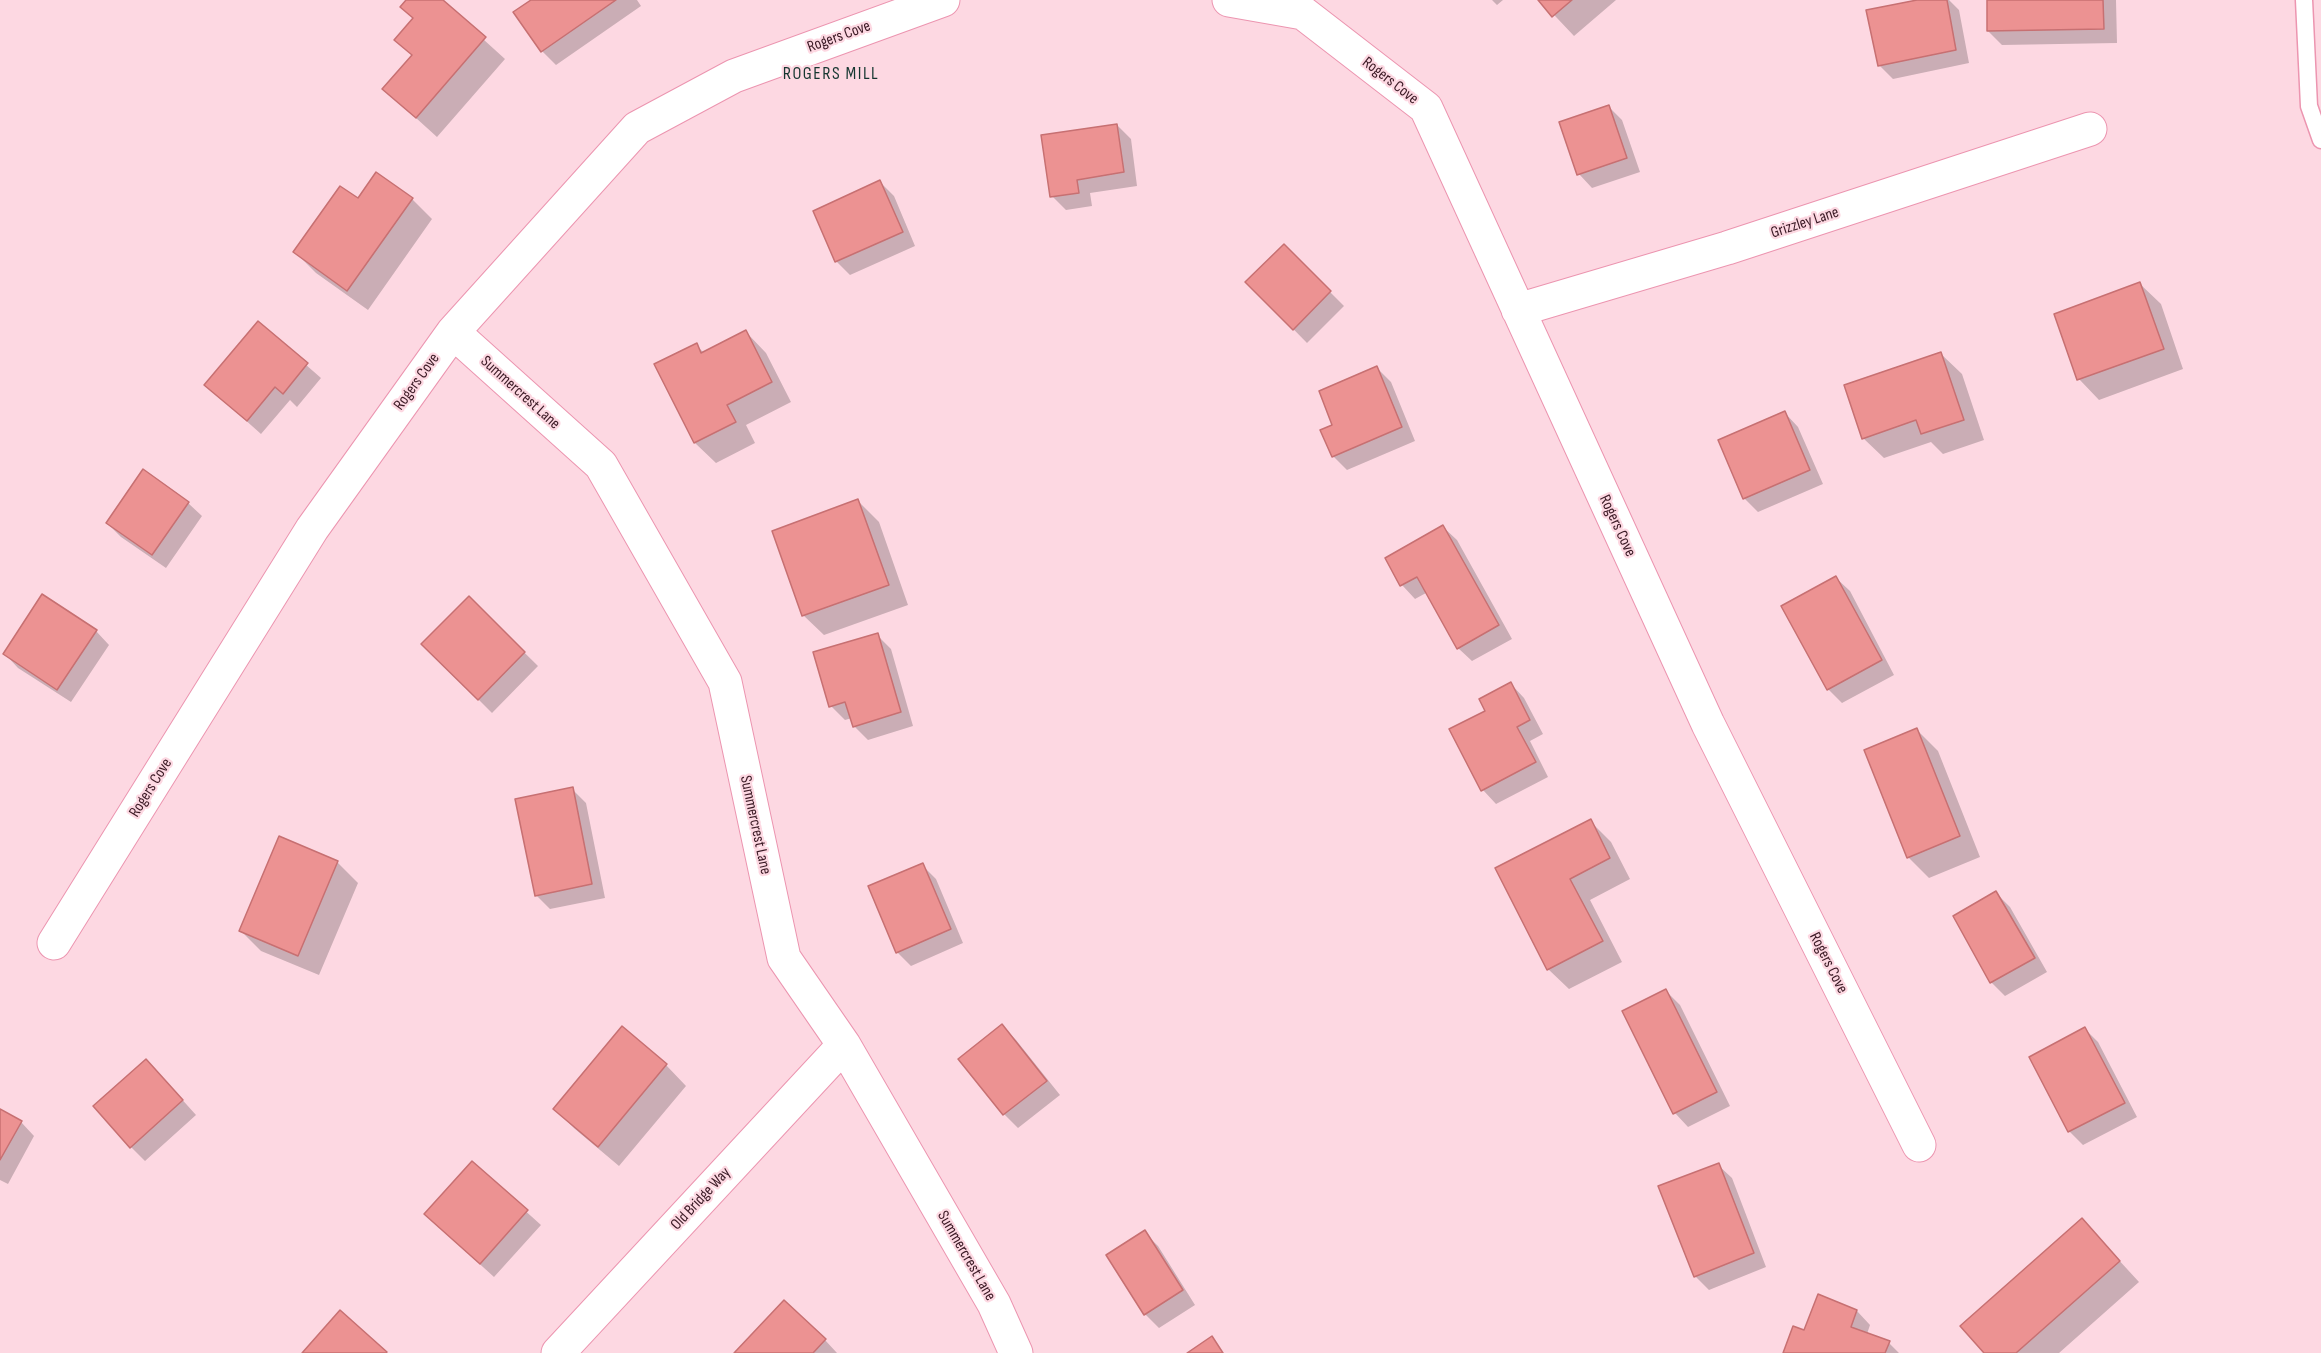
<!DOCTYPE html>
<style>
body{margin:0}
canvas{display:block;background:#fdd8e2}
</style>
<canvas width="2321" height="1353"></canvas>
<script>
const ctx = document.querySelector('canvas').getContext('2d');
ctx.lineJoin = 'round';
function paint(path, color) { ctx.fillStyle = color; ctx.fill(path, 'evenodd'); }
function strokePath(path, color, width, dash) { ctx.strokeStyle = color; ctx.lineWidth = width; ctx.lineCap = dash ? 'butt' : 'round'; ctx.setLineDash(dash || []); ctx.stroke(path); }
function write(font, color, halo, rows, align = 'center') {
  ctx.font = font + ' "Sofia Sans Condensed",sans-serif'; ctx.lineWidth = 4.5; ctx.setLineDash([]); ctx.textBaseline = 'middle'; ctx.strokeStyle = halo; ctx.fillStyle = color; for (const [text, x, y, turn = 0] of rows) {
    ctx.save(); ctx.translate(x, y); ctx.rotate((+turn || 0) * Math.PI / 180); ctx.textAlign = isNaN(turn) ? turn : align; if (halo) ctx.strokeText(text, 0, 0); ctx.fillText(text, 0, 0); ctx.restore();
  }
}
paint(new Path2D(`
 M 408,0 L 440,0 L 505,59 L 437,137 L 384,89 L 413,56 L 414,19 Z
 M 533,0 L 637,0 L 641,6 L 556,65 L 542,51 Z
 M 1492,0 L 1503,0 L 1497,5 Z
 M 1540,0 L 1616,0 L 1574,36 Z
 M 1924,0 L 1949,0 L 1959,10 L 1969,63 L 1893,79 L 1879,65 Z
 M 1988,0 L 2116,0 L 2117,43 L 2002,45 L 1988,31 Z
 M 1608,106 L 1622,120 L 1640,172 L 1592,188 L 1579,174 Z
 M 1117,125 L 1131,139 L 1137,186 L 1090,193 L 1092,206 L 1066,210 L 1052,196 Z
 M 880,182 L 894,196 L 915,246 L 850,275 L 836,261 Z
 M 412,199 L 432,219 L 368,310 L 316,273 L 295,252 L 358,200 Z
 M 1284,246 L 1344,306 L 1307,343 L 1247,282 Z
 M 2140,284 L 2161,304 L 2183,369 L 2099,400 L 2079,379 Z
 M 258,323 L 321,378 L 297,407 L 290,400 L 261,434 L 206,385 Z
 M 746,332 L 766,353 L 791,402 L 746,425 L 755,443 L 716,463 L 695,443 L 656,365 L 696,345 L 704,353 Z
 M 1941,354 L 1962,374 L 1984,440 L 1943,454 L 1931,442 L 1884,458 L 1863,438 Z
 M 1377,368 L 1391,382 L 1415,441 L 1347,470 L 1333,456 Z
 M 1785,413 L 1798,427 L 1823,484 L 1758,512 L 1744,498 Z
 M 858,501 L 879,522 L 908,605 L 824,635 L 803,615 Z
 M 188,503 L 202,516 L 166,568 L 121,537 L 107,523 Z
 M 1443,527 L 1457,540 L 1512,639 L 1472,661 L 1458,648 L 1426,593 L 1415,599 L 1402,585 Z
 M 1836,578 L 1850,591 L 1894,675 L 1842,703 L 1828,689 Z
 M 469,598 L 538,666 L 492,713 L 423,644 Z
 M 96,631 L 109,645 L 71,702 L 18,668 L 5,654 Z
 M 877,635 L 891,649 L 913,726 L 868,740 L 854,726 L 852,718 L 845,720 L 831,706 Z
 M 1511,684 L 1524,698 L 1543,734 L 1530,741 L 1548,777 L 1496,804 L 1483,790 Z
 M 1917,730 L 1938,751 L 1980,857 L 1929,878 L 1908,857 Z
 M 572,789 L 586,803 L 605,898 L 550,909 L 536,895 Z
 M 1590,821 L 1611,842 L 1630,879 L 1590,900 L 1622,962 L 1569,989 L 1548,969 L 1497,869 Z
 M 337,862 L 358,883 L 319,975 L 261,951 L 241,931 Z
 M 922,865 L 936,879 L 963,943 L 911,966 L 897,952 Z
 M 1996,893 L 2010,907 L 2047,972 L 2005,996 L 1991,982 Z
 M 1666,991 L 1680,1005 L 1730,1106 L 1688,1127 L 1675,1113 L 1624,1012 Z
 M 1002,1026 L 1016,1040 L 1060,1095 L 1018,1128 L 1004,1114 L 960,1060 Z
 M 2084,1028 L 2098,1042 L 2137,1117 L 2083,1145 L 2069,1131 L 2031,1057 Z
 M 666,1065 L 686,1086 L 619,1166 L 575,1129 L 555,1109 Z
 M 160,1075 L 196,1115 L 145,1161 L 131,1147 Z
 M 0,1111 L 21,1122 L 34,1136 L 8,1184 L 0,1180 Z
 M 472,1163 L 541,1225 L 494,1277 L 440,1228 Z
 M 1718,1165 L 1732,1178 L 1766,1267 L 1709,1290 L 1695,1276 Z
 M 2082,1220 L 2139,1282 L 2059,1353 L 1986,1353 Z
 M 1144,1232 L 1158,1246 L 1195,1305 L 1159,1328 L 1145,1314 Z
 M 784,1302 L 825,1340 L 837,1353 L 736,1353 Z
 M 1857,1311 L 1870,1325 L 1867,1334 L 1889,1343 L 1899,1353 L 1784,1353 L 1805,1332 Z`), '#0003');
const building = new Path2D(`
 M 406,0 L 443,0 L 486,37 L 416,118 L 382,89 L 412,55 L 394,40 L 413,18 L 400,7 Z
 M 531,0 L 616,0 L 541,52 L 513,12 Z
 M 1538,0 L 1572,0 L 1552,17 Z
 M 1917,0 L 1947,0 L 1956,50 L 1878,66 L 1866,10 Z
 M 1987,0 L 2103,0 L 2104,29 L 1987,31 Z
 M 1609,105 L 1627,158 L 1577,175 L 1559,122 Z
 M 1117,124 L 1124,172 L 1077,180 L 1079,193 L 1050,197 L 1041,135 Z
 M 376,172 L 413,198 L 347,291 L 293,252 L 340,186 L 358,198 Z
 M 880,180 L 903,232 L 835,262 L 813,211 Z
 M 1284,244 L 1331,291 L 1293,330 L 1245,282 Z
 M 2140,282 L 2164,349 L 2077,380 L 2054,314 Z
 M 258,321 L 308,363 L 283,394 L 275,387 L 247,421 L 204,385 Z
 M 746,330 L 772,382 L 727,405 L 736,422 L 694,443 L 654,364 L 697,343 L 701,353 Z
 M 1941,352 L 1964,420 L 1921,434 L 1916,420 L 1862,439 L 1844,385 Z
 M 1377,366 L 1402,427 L 1332,457 L 1320,430 L 1332,425 L 1319,391 Z
 M 1785,411 L 1810,470 L 1743,499 L 1718,440 Z
 M 143,469 L 189,502 L 152,555 L 106,523 Z
 M 858,499 L 889,585 L 802,616 L 772,531 Z
 M 1443,525 L 1499,625 L 1457,649 L 1417,577 L 1400,586 L 1385,558 Z
 M 1836,576 L 1882,660 L 1827,690 L 1781,606 Z
 M 42,594 L 97,630 L 57,690 L 3,654 Z
 M 469,596 L 525,652 L 478,700 L 421,644 Z
 M 878,633 L 901,712 L 853,727 L 845,702 L 829,707 L 813,652 Z
 M 1511,682 L 1530,720 L 1517,727 L 1536,762 L 1481,791 L 1449,729 L 1485,711 L 1479,699 Z
 M 1917,728 L 1960,836 L 1907,858 L 1864,750 Z
 M 573,787 L 592,884 L 535,896 L 515,799 Z
 M 1591,819 L 1610,858 L 1570,879 L 1603,941 L 1547,970 L 1495,868 Z
 M 279,836 L 338,861 L 298,956 L 239,931 Z
 M 923,863 L 951,929 L 896,953 L 868,886 Z
 M 1996,891 L 2035,958 L 1990,983 L 1953,916 Z
 M 1666,989 L 1717,1092 L 1673,1114 L 1622,1011 Z
 M 1002,1024 L 1047,1081 L 1003,1115 L 958,1059 Z
 M 622,1026 L 667,1064 L 598,1147 L 553,1109 Z
 M 2085,1027 L 2125,1103 L 2068,1132 L 2029,1057 Z
 M 146,1059 L 183,1100 L 130,1148 L 93,1106 Z
 M 0,1109 L 22,1121 L 0,1160 Z
 M 472,1161 L 528,1210 L 480,1264 L 424,1214 Z
 M 1719,1163 L 1754,1253 L 1694,1277 L 1658,1186 Z
 M 2082,1218 L 2120,1261 L 2016,1353 L 1984,1353 L 1960,1326 Z
 M 1145,1230 L 1183,1290 L 1144,1315 L 1106,1255 Z
 M 1818,1294 L 1857,1310 L 1851,1327 L 1890,1341 L 1885,1353 L 1783,1353 L 1793,1326 L 1804,1330 Z
 M 784,1300 L 826,1339 L 813,1353 L 734,1353 Z
 M 340,1310 L 387,1352 L 386,1353 L 302,1353 Z
 M 1212,1336 L 1223,1353 L 1187,1353 Z`);
paint(building, '#ec9292');
strokePath(building, '#c77072', 1.5);
const lane = new Path2D(`
 M 2304,0 L 2309,106 L 2321,140`);
const street = new Path2D(`
 M 1229,0 L 1303,13 L 1426,108 L 1708,724 L 1919,1145
 M 1518,310 L 1727,248 L 2090,129
 M 453,332 L 601,465 L 725,682 L 784,958 L 844,1045 L 994,1304 L 1016,1353
 M 54,943 L 312,529 L 453,332 L 637,128 L 734,76 L 943,0
 M 558,1353 L 844,1045`);
strokePath(lane, '#ec95b0', 19);
strokePath(street, '#ec95b0', 35);
strokePath(lane, '#fff', 16);
strokePath(street, '#fff', 33);
write('16px', '#3a1924', '#fdd8e2', [
 ["Rogers Cove",839,37,-20],
 ["Rogers Cove",1390,81,38],
 ["Grizzley Lane",1805,223,-18],
 ["Rogers Cove",417,382,-54],
 ["Summercrest Lane",520,393,42],
 ["Rogers Cove",1617,526,65],
 ["Rogers Cove",151,788,-58],
 ["Summercrest Lane",755,825,78],
 ["Rogers Cove",1828,963,63],
 ["Old Bridge Way",701,1199,-47],
 ["Summercrest Lane",966,1256,60]
]);
ctx.letterSpacing = '1.5px';
write('18px', '#153630', '#fdd8e2', [
 ["ROGERS MILL",831,74]
]);
ctx.letterSpacing = '0px';
</script>
